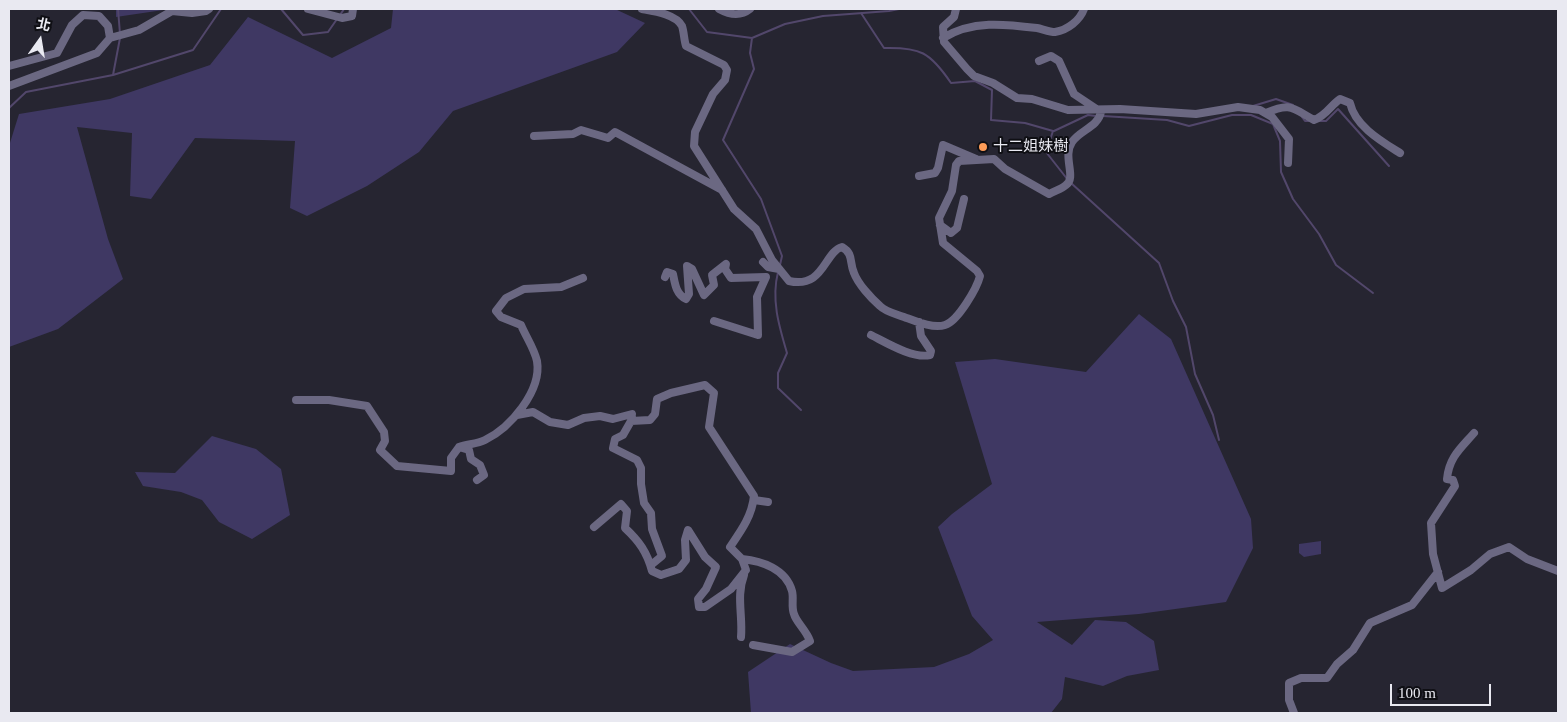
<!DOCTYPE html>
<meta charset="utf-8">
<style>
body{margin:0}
#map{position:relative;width:1567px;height:722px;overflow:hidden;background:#262531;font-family:"Times New Roman","Noto Sans TC",serif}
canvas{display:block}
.frame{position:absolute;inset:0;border:10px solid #e9e9f1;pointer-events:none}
.north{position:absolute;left:15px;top:15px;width:50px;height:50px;-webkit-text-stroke:4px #0f0f14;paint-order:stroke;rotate:13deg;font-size:14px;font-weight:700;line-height:20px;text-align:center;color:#e9e9f1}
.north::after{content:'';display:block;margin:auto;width:18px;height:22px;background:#e9e9f1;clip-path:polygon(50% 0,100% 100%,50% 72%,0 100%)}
.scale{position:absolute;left:1390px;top:684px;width:101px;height:22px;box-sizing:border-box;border:2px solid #e9e9f1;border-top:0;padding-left:6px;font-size:15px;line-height:18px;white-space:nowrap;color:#e9e9f1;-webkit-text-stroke:4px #0f0f14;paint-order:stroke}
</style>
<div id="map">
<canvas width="1567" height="722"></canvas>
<div class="frame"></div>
<div class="north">北</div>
<div class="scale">100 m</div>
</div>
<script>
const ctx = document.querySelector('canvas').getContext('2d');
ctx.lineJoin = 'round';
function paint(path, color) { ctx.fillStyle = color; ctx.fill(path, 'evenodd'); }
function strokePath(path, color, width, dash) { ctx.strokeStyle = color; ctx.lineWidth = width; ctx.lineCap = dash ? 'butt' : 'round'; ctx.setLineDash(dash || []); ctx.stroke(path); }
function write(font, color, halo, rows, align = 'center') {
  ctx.font = font + ' "Times New Roman","Noto Sans TC",serif'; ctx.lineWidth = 4; ctx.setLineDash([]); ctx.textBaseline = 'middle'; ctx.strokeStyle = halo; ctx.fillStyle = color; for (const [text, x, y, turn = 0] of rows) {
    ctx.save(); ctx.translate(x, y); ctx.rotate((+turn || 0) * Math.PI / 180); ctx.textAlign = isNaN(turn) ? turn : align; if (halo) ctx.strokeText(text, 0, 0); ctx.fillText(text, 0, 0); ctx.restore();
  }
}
paint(new Path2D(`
 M 116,9 L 170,9 L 116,17 Z
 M 393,9 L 615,9 L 645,23 L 617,52 L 453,111 L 419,152 L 367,186 L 307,216 L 290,208 L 295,141 L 195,138 L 151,199 L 130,196 L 132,133 L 77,127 L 108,239 L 123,279 L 58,329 L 9,347 L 9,146 L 19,114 L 110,99 L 210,65 L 248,17 L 332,58 L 391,28 Z
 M 1139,314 L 1171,339 L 1251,519 L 1253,548 L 1226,602 L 1139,614 L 1037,622 L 1072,645 L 1095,620 L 1126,622 L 1154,641 L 1159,670 L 1127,676 L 1103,686 L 1065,677 L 1062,699 L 1051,713 L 751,713 L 748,672 L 790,644 L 831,663 L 853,671 L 934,667 L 969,654 L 993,640 L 972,616 L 938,527 L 952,514 L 992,484 L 955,362 L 995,359 L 1086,372 Z
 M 212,436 L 256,449 L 281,469 L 290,515 L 252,539 L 219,522 L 202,500 L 181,492 L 143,486 L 135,472 L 175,473 Z
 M 1321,541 L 1321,554 L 1304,557 L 1299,553 L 1299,544 Z`), '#3f3863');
strokePath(new Path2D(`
 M 118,9 L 120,34
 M 281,9 L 303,35 L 328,32 L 337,19
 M 689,9 L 707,32 L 752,38 L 785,24 L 823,16 L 889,11 L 899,9
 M 861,13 L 884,48 C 920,47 930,52 951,83 L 975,81 L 992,90 L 991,120 L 1025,123 L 1053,131 L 1046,152 L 1068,180
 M 340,15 L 344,9
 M 752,38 L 750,53 L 754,69 L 723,140 L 761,199 L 782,256 L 780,265
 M 113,75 L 120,38
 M 1253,106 L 1276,99 L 1293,105
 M 9,108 L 26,92 L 113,75 L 193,50 L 221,9
 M 1103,116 L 1167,120 L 1189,126 L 1232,115 L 1251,115 L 1273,124 L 1280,141 L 1281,172 L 1293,199 L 1319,234 L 1336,265 L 1373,293
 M 1302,117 L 1305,121 L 1311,121
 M 1318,121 L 1326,121 L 1338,109 L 1389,166
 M 1054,131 L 1088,115 L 1096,116
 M 1071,183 L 1159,263 L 1173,301 L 1186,327 L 1195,374 L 1213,415 L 1219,440
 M 778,272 C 771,300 779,326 787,353 L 778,373 L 778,388 L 801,410`), '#52476b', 2);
strokePath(new Path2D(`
 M 308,9 L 342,18 L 352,16 L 353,9
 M 642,9 C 653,11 676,14 682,26 C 684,32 684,40 686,46 L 724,65 L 727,70 L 725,80 L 713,94 L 695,132 L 694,146 L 734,209 L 756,229 L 772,260 L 789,281 C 824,289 824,252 842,247 C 854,254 849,262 854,273 C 858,284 871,298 880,306 C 886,312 896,314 904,317 C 915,321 933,329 945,325 C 958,321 977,288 980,276 L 977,271 L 943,243 L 939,218 L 952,191 L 956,165 L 959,161 L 994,159 L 1005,169 L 1049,194 C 1054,191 1062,189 1066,185 C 1077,177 1062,157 1072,142 C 1080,130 1098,127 1101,112 L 1074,94 L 1059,61 L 1051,56 L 1039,61
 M 719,9 C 730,15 740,17 750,9
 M 956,9 L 954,17 L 943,27 L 944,42 L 967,69 L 974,76 L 993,83 L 1017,98 L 1032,99 L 1068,110 L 1120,109 L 1196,114 L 1238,107 L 1260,110 L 1272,117 L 1289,139 L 1288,163
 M 110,38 L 139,30 L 172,11 L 192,13 L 206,11 L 209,9
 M 943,38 C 972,20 1005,24 1037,28 C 1042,29 1050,32 1055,32 C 1068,30 1080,20 1084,9
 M 9,66 L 57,53 L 72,25 L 83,15 L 99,16 L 108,26 L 110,38 L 97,53 L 9,86
 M 1266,113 C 1291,102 1292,108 1314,120 C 1326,116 1330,106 1340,99 L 1350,103 C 1355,126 1381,141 1400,153
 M 534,136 L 573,134 L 581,130 L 608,138 L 615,132 L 722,190
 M 919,176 L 935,173 L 938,168 L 943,145 L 976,159
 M 940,225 L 951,233 L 957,228 L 964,199
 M 763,262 L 768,267 L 779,269
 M 665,277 L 667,272 L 673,274 C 675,284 676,294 686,299 L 689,294 L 687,266 L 692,269 L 704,295 L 714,285 L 712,275 L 726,264 L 725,269 L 731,278 L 766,277 L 757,297 L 758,335 L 714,321
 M 871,335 C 887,343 913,359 930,355 L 931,351 L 921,336 L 919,322
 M 296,400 L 329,400 L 367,406 L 384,432 L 385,441 L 380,450 L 397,466 L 451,471 L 451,458 L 459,447 C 467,444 477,444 485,440 C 510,428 542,391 537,361 C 534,348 526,337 521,325 L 501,317 L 496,311 L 506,298 L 524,289 L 561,287 L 583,278
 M 517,415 L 533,412 L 550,422 L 568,425 L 584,418 L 600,416 L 613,419 L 632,414 L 631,421
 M 1474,433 C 1461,448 1449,457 1447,479 L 1453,480 L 1455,486 L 1431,523 L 1433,554 L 1442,588 L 1471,570 L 1490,554 L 1509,547 L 1527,559 L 1558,571
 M 459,447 L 469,450 L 471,459 L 480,465 L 484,475 L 477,480
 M 754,500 L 768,502
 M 594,527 L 621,504 L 627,511 L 625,528 C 639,541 647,552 652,571 L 661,575 L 679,569 L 686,560 L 685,540 L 688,530 L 705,557 L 716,567 L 706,589 L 698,599 L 699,607 L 705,607 L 731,589 L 746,570 L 742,559 L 730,547 C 741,531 752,516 754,496 L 709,427 L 714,393 L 705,385 L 671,393 L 657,399 L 655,414 L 650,420 L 631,421 L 623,435 L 615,439 L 613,448 L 637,460 L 641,468 L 641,484 L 644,503 L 651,513 L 652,529 L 662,556 L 651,565
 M 742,559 C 762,561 786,569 792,591 C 794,598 791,607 794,614 C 796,622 806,630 810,641 L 792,652 L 753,645
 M 741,637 C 743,616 736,596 744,575
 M 1294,713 L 1289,700 L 1289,683 L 1301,678 L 1327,678 L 1337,664 L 1353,650 L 1370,623 L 1412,605 L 1438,572`), '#6b6882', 8);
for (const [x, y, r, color] of [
 [983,147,5,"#fe9c58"]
]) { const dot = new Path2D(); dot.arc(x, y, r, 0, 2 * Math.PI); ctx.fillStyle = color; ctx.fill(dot); strokePath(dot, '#0f0f14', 2); }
write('15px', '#e9e9f1', '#0f0f14', [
 ["十二姐妹樹",993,147]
], 'left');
</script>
